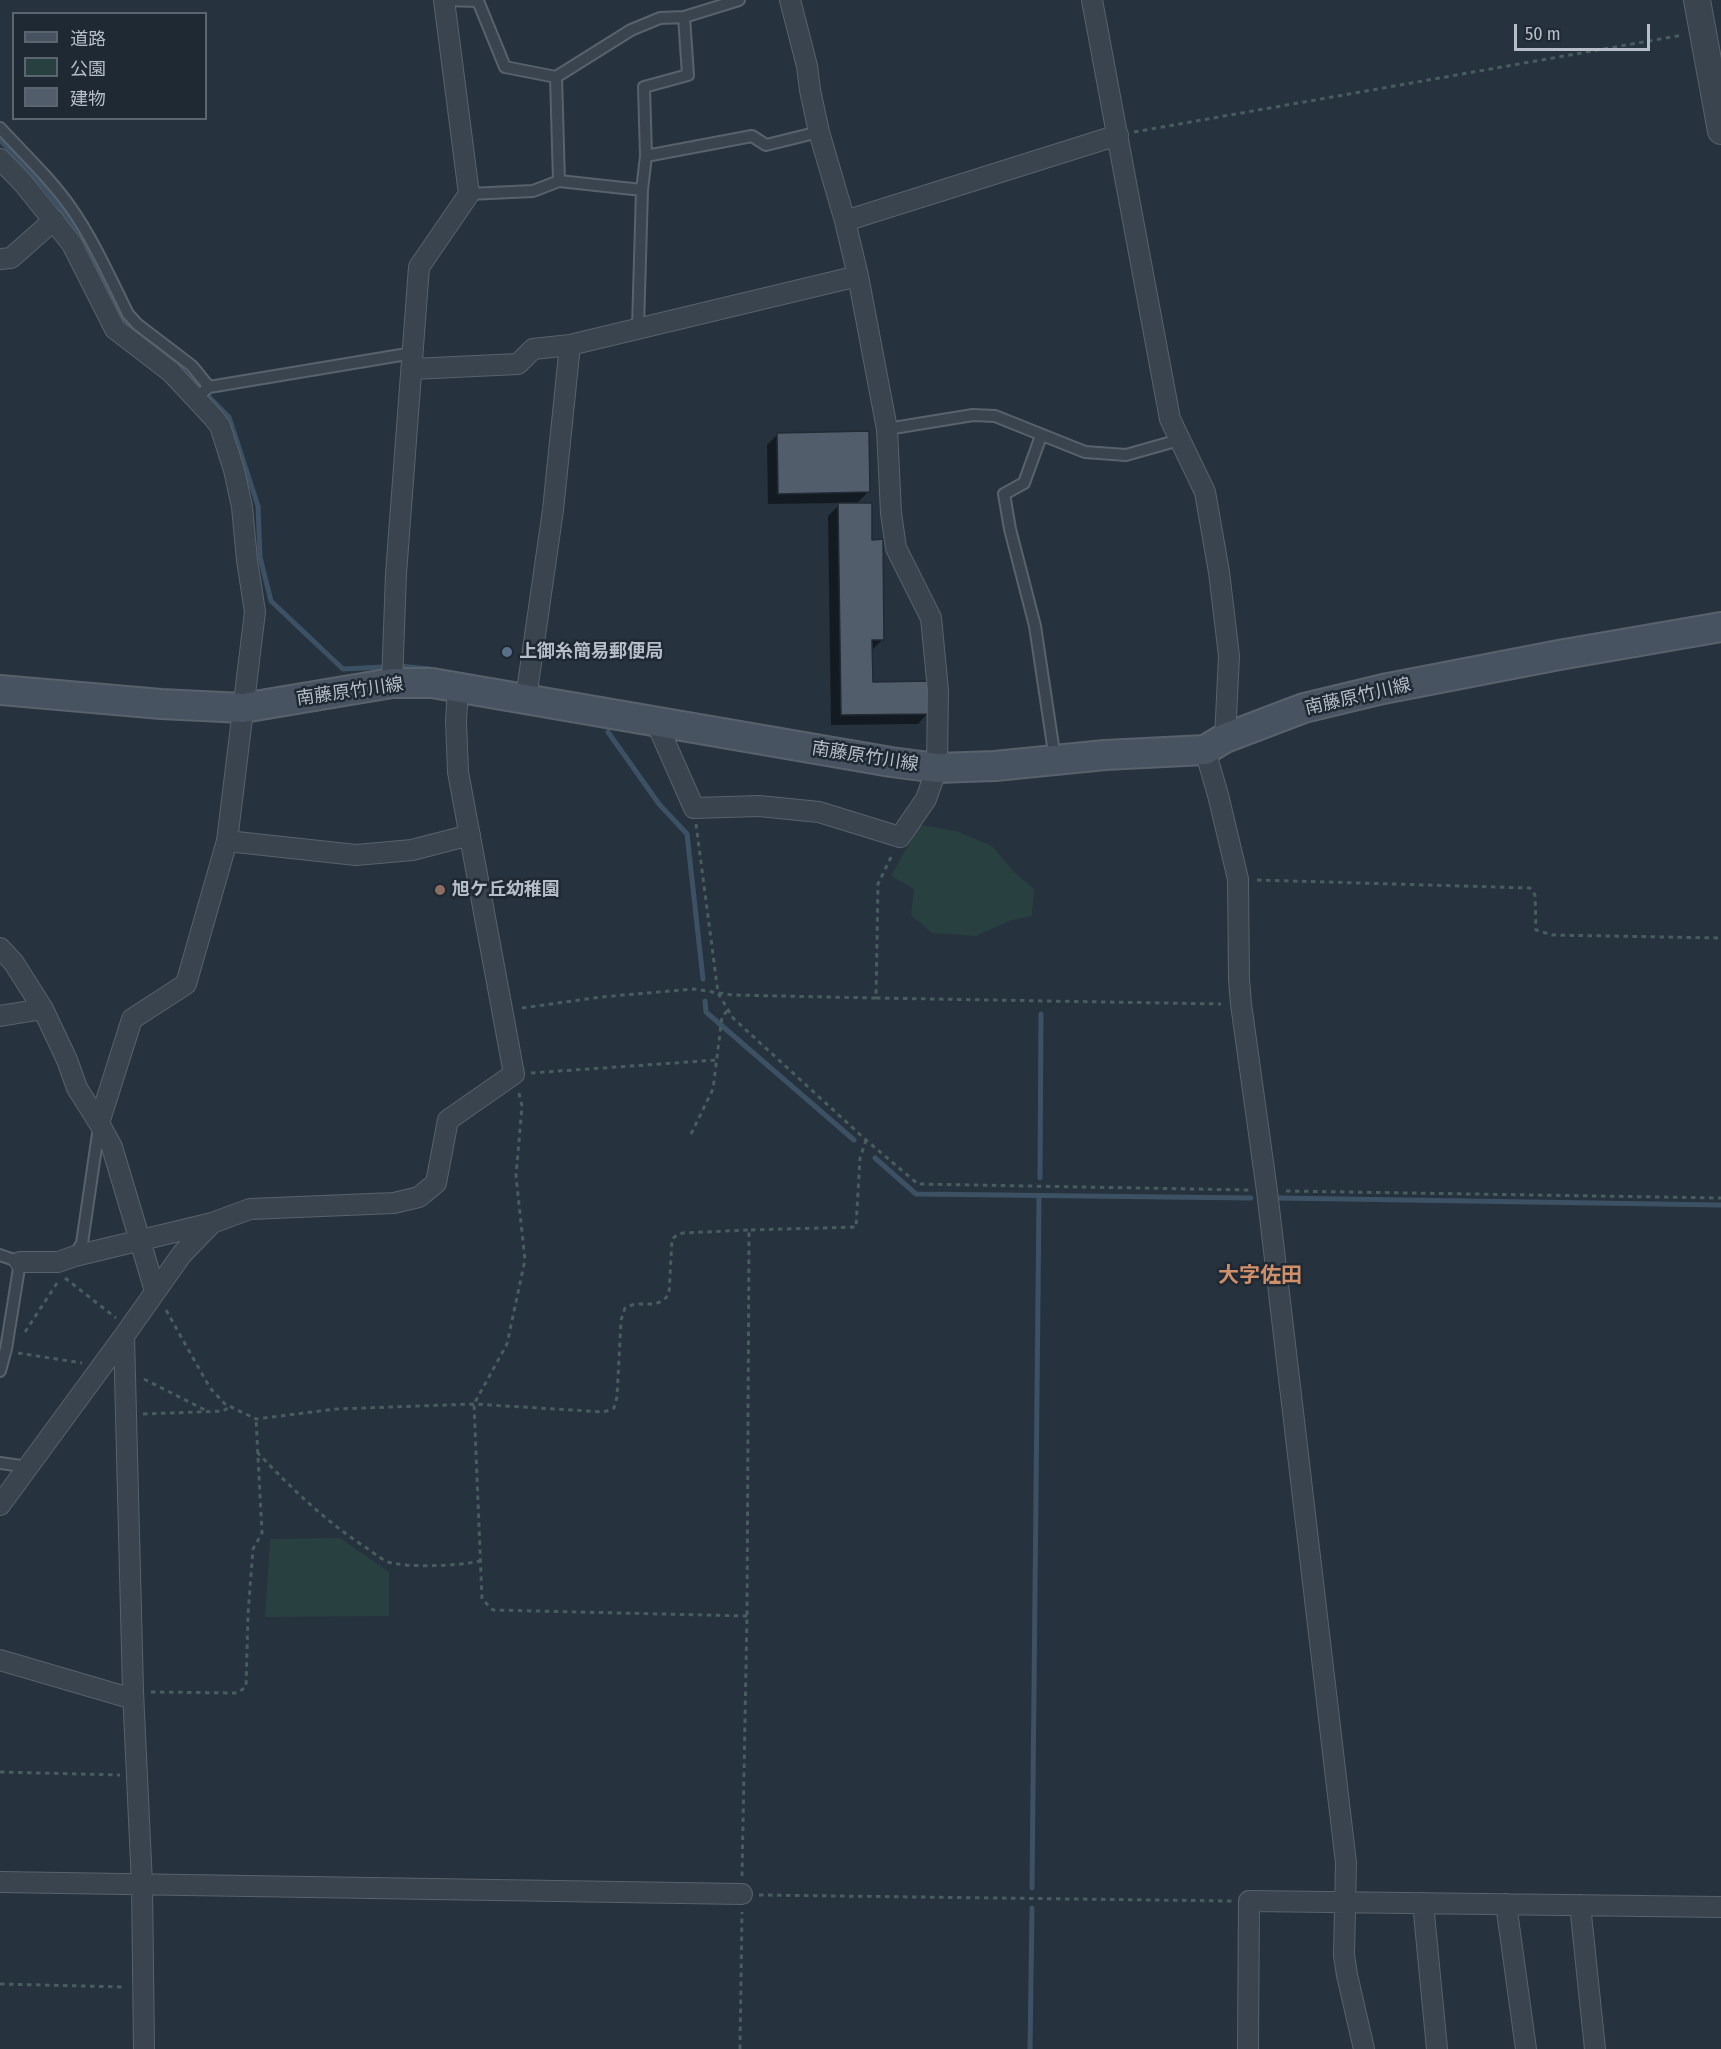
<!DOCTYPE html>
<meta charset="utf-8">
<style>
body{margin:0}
#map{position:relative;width:1721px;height:2049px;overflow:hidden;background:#26323e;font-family:"Fira Sans Condensed","Noto Sans JP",sans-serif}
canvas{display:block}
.legend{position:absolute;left:12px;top:12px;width:195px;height:108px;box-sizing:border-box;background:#1f2933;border:2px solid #5b656f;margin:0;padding:8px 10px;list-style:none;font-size:18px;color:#b6bfc9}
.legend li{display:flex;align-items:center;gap:12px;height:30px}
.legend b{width:30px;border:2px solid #5b656f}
.scale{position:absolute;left:1514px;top:24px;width:136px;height:27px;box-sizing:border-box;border:3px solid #b6bfc9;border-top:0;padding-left:8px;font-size:18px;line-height:21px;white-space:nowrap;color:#b6bfc9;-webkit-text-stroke:4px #1f2933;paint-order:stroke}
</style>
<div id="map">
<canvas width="1721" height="2049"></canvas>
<ul class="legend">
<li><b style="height:8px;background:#485361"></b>道路</li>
<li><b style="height:16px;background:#294040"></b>公園</li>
<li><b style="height:16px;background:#515d6b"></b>建物</li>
</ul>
<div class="scale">50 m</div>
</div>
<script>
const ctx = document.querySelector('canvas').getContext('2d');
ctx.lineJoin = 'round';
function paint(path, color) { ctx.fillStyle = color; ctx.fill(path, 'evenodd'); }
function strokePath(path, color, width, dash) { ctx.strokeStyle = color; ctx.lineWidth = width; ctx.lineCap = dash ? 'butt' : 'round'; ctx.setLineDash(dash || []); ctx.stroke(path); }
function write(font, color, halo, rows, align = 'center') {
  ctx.font = font + ' "Fira Sans Condensed","Noto Sans JP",sans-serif'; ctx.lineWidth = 5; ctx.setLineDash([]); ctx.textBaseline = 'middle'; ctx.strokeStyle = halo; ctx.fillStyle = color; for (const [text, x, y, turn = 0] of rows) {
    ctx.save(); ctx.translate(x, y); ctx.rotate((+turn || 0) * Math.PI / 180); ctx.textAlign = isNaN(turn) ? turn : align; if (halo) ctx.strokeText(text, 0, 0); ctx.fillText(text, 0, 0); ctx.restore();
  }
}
paint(new Path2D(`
 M 920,825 L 956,831 L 992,846 L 1014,872 L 1034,889 L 1032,916 L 1009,921 L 976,936 L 932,933 L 911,915 L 914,889 L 891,876 Z
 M 340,1538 L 389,1572 L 389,1616 L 265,1617 L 270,1539 Z`), '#294040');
paint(new Path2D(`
 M 778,434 L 868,492 L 855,505 L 871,541 L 883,639 L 872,650 L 871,683 L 928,713 L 918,724 L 831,725 L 828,516 L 841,503 L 768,504 L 767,445 Z`), '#0007');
strokePath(new Path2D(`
 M 0,140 L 44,187 L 72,223 L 128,326 L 158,350
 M 177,365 L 229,417 L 258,506 L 260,557 L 271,601 L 343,669 L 383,667
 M 399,666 L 430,669
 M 608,732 L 659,804 L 687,834 L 703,979
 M 705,1001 L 706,1012 L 854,1140
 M 875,1158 L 916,1194 L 1251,1198
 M 1040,1178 L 1041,1014
 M 1278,1198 L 1721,1205
 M 1032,1888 L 1039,1197
 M 1030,2049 L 1032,1908`), '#3d5165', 5);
const building = new Path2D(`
 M 869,431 L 870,492 L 778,494 L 777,433 Z
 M 838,503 L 872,503 L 872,540 L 883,539 L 884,640 L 872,640 L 873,682 L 929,681 L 930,714 L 841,715 Z`);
paint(building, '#515d6b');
strokePath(building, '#212b35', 1.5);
const service = new Path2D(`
 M 444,0 L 478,1 L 505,67 L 556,77 L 631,30 L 660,18 L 684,17 L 739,0
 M 0,128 C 24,154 51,179 71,208 C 94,241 110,278 128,314 L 137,324 L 192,366 L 209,387
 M 646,156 L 752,136 L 766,145 L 819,132
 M 559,181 L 642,190
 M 469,194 L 533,191 L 559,181 L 556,77
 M 638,327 L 642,190 L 646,156 L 644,87 L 688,75 L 684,17
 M 204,391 L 209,387 L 413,353
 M 887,429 L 973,415 L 995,416 L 1085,452 L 1126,455 L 1179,440
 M 1041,436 L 1024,483 L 1004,494 L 1010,529 L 1035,626 L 1055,759
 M 0,1255 L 20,1262 L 6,1349 L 0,1371
 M 75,1255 L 82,1243 L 99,1127
 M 0,1463 L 28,1467`);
const minor = new Path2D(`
 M 1092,0 L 1170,419 L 1205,492 L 1219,572 L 1229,656 L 1225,738
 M 0,159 L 24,184 L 72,244 L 115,329 L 171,372 L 212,416 L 220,426 L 234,470 L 242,507 L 247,560 L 255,612 L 227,841 L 186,984 L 132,1019 L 99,1123 L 112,1147 L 155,1291
 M 845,221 L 1118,135
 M 0,259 L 11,258 L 54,220
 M 412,369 L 518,364 L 533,349 L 570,345
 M 392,683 L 396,574 L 419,267 L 469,194 L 444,0
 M 526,698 L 553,510 L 570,345 L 858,276
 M 656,722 L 694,808 L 759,806 L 819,812 L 900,837 L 926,799 L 937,768 L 938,690 L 931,618 L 896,548 L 891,513 L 887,429 L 858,276 L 845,221 L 819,132 L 810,90 L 807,66 L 790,0
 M 1205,750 L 1218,795 L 1238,879 L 1239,979 L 1241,1004 L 1267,1191 L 1346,1863 L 1344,1955 L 1347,1975 L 1364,2049
 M 227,841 L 356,855 L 412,850 L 470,835
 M 0,948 L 14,963 L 43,1009 L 67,1060 L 77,1088 L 99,1123
 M 0,1016 L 43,1009
 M 20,1262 L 58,1262 L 75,1256 L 212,1223
 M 124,1336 L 133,1691 L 142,1884 L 144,2049
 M 0,1505 L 124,1336 L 182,1254 L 212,1223 L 250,1209 L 394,1203 L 419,1197 L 436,1183 L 448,1120 L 514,1074 L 458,772 L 456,721 L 458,687
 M 0,1660 L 133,1699
 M 0,1882 L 742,1894
 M 1423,1903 L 1437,2049
 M 1506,1904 L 1526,2049
 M 1580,1905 L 1595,2049
 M 1248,2049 L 1249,1901 L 1721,1907`);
const tertiary = new Path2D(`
 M 1697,0 L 1721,131`);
const secondary = new Path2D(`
 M 0,690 L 161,704 L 243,708 L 392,683 L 432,683 L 891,762 L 937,768 L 995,766 L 1105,755 L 1205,750 L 1225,738 L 1304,708 L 1383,689 L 1559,655 L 1721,627`);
strokePath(service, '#58626c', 14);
strokePath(minor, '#58626c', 22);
strokePath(tertiary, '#58626c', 28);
strokePath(secondary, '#58626c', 32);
strokePath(new Path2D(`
 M 1134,132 L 1683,35
 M 696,824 L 718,993 L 733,1018 L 866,1140 L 918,1184 L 1249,1190
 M 1257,880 L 1530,888 L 1535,895 L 1536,930 L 1552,935 L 1721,938
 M 876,998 L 1221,1004
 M 522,1008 L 601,997 L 694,989 L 732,995 L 876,998 L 878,884 L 893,853
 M 531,1073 L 717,1060
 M 519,1093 L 522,1106 L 516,1176 L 525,1260 L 507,1344 L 474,1404 L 482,1599 L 493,1610 L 747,1616
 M 691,1134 L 713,1089 L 722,1017 L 727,1011
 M 1286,1191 L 1721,1198
 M 65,1278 L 116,1318
 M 166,1310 L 210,1388 L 225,1404 L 256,1419 L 336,1409 L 474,1404 L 604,1412 L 614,1408 L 617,1397 L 621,1320 L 625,1308 C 642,1298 656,1312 669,1294 L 672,1239 L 677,1235 L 683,1233 L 749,1230
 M 25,1332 L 59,1280
 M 18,1353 L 82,1363
 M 144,1379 L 207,1411
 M 143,1414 L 223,1411 L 230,1407
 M 257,1452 C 290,1487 324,1520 365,1547 C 372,1551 380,1559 388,1562 C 406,1568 461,1566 480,1561
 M 151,1692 L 237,1693 L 246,1687 L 248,1614 L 253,1549 L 262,1533 L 256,1419
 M 0,1772 L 120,1775
 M 742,1876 L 747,1616 L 749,1230 L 856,1227 L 860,1158 L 866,1140
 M 759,1895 L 1232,1901
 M 0,1984 L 124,1987
 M 740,2049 L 742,1912`), '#485d5e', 3, [4.5, 4.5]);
strokePath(service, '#3a444e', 10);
strokePath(minor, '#3a444e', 20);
strokePath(tertiary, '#3a444e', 26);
strokePath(secondary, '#485361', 28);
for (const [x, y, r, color] of [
 [507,652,6,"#5c6f8a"],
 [440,890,6,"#8d6e63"]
]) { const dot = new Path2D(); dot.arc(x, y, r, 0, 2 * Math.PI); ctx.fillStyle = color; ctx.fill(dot); strokePath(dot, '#1f2933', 2); }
write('bold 18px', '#b6bfc9', '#1f2933', [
 ["上御糸簡易郵便局",519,652],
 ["旭ケ丘幼稚園",452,890]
], 'left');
write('18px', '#b6bfc9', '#1f2933', [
 ["南藤原竹川線",350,692,-8],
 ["南藤原竹川線",1358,697,-13],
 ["南藤原竹川線",865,757,9]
]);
write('bold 21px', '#cf8f6b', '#1f2933', [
 ["大字佐田",1260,1276]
]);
</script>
